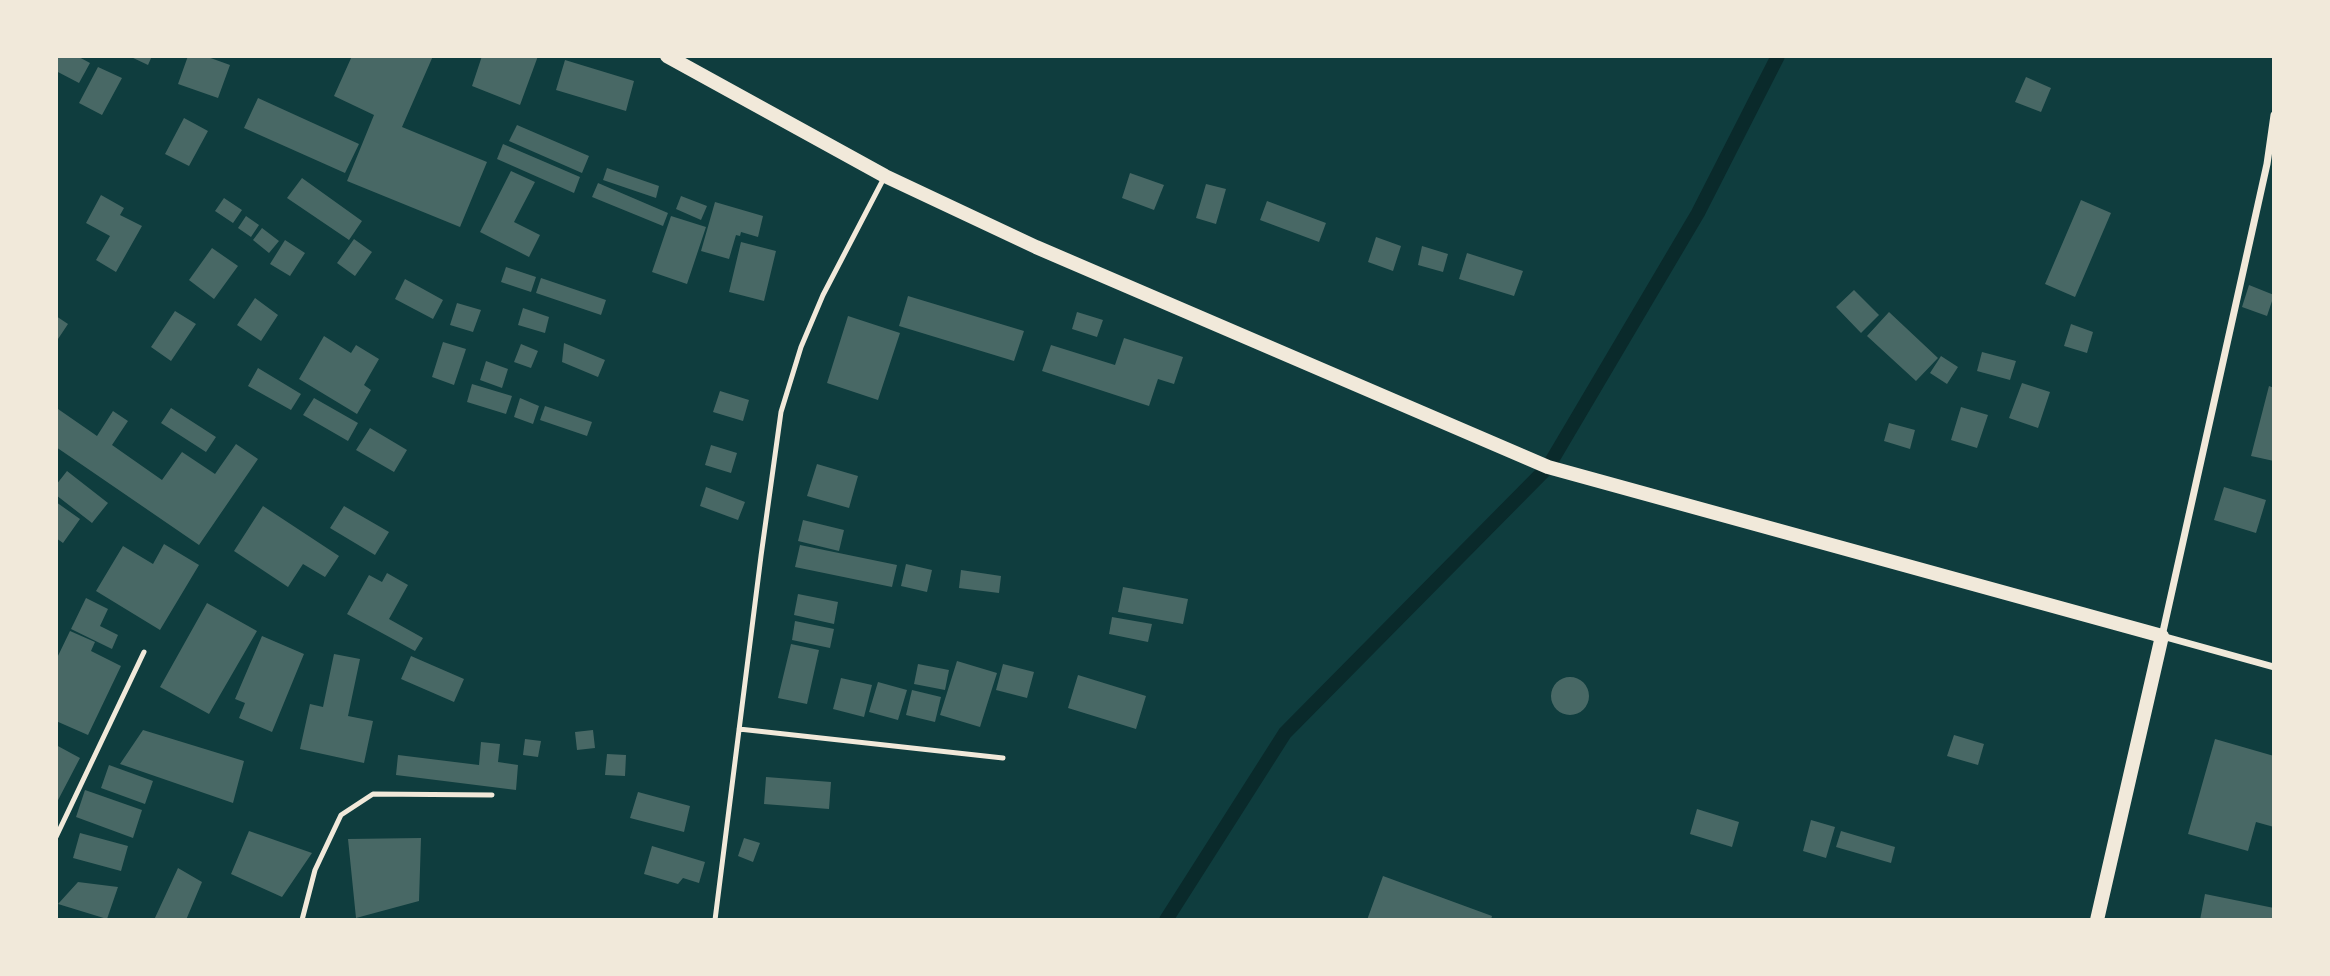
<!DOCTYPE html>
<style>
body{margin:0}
#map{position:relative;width:2330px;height:976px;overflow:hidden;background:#0f3d3e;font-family:"Titillium Web",sans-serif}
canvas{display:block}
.frame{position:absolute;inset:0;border:58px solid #f1e9da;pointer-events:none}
</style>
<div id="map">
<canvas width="2330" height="976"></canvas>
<div class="frame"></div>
</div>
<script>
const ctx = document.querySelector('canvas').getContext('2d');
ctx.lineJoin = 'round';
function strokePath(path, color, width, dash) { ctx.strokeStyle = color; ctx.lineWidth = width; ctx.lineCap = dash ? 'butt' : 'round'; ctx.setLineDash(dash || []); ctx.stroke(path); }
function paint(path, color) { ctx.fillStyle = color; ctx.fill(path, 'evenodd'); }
strokePath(new Path2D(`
 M 1166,920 L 1285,733 L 1548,467 L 1698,213 L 1778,56`), '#0a2a2b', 14);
paint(new Path2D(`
 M 56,56 L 77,56 L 90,63 L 79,83 L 56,71 Z
 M 129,56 L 152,56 L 148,65 Z
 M 188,56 L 205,56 L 230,65 L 218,98 L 178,84 Z
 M 352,56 L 433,56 L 402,127 L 487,162 L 460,227 L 347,181 L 374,115 L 334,96 Z
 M 482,56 L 538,56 L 520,105 L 472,86 Z
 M 565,60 L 634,81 L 626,111 L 556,90 Z
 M 98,67 L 122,78 L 102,115 L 79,103 Z
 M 2026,77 L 2051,88 L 2041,112 L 2015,102 Z
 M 258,98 L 359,144 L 345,173 L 244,128 Z
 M 184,118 L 208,131 L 189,166 L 165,154 Z
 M 517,125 L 589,156 L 582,173 L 509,141 Z
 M 503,144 L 580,177 L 574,193 L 497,159 Z
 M 607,168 L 659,186 L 656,198 L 603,180 Z
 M 511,171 L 535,182 L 514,222 L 540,235 L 529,257 L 480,232 Z
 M 1130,173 L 1164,185 L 1154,210 L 1122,198 Z
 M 302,178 L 362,221 L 349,240 L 287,198 Z
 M 598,183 L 668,213 L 663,226 L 592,197 Z
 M 1206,184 L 1226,189 L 1216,224 L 1196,218 Z
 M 101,195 L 124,208 L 120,215 L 142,226 L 116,272 L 96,260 L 110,236 L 86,223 Z
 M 681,196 L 707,206 L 701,220 L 676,209 Z
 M 224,198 L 242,210 L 233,223 L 215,211 Z
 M 2081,200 L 2111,213 L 2075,297 L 2045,284 Z
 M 1267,201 L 1326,223 L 1319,242 L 1260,220 Z
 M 715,202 L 763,216 L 758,237 L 741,232 L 740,236 L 736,235 L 729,259 L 701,251 Z
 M 246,216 L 259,225 L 251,237 L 238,228 Z
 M 671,216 L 706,227 L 687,284 L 652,272 Z
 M 262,228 L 279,241 L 269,253 L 253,240 Z
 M 1376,237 L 1401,246 L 1393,271 L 1368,262 Z
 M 354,239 L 372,252 L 355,276 L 337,263 Z
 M 285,240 L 305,253 L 290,276 L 270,264 Z
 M 741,242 L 776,251 L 764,301 L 729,292 Z
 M 1422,246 L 1448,254 L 1443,272 L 1418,265 Z
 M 212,248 L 238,266 L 214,299 L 189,280 Z
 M 1467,253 L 1523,271 L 1514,296 L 1459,279 Z
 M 506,267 L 536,277 L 531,292 L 501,282 Z
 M 541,278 L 606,300 L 601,315 L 536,293 Z
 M 405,279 L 443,300 L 433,319 L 395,299 Z
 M 2249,285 L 2274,295 L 2267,316 L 2242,307 Z
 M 1854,290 L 1879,315 L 1861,333 L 1836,307 Z
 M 908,296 L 1024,331 L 1014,361 L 899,326 Z
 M 255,298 L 278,315 L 261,341 L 237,325 Z
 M 457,303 L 481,310 L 473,332 L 450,325 Z
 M 523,308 L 549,317 L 545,333 L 518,325 Z
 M 175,311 L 196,324 L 171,361 L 151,347 Z
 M 1077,312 L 1103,320 L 1097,337 L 1072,329 Z
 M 1889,312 L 1938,358 L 1916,381 L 1867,336 Z
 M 56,316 L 68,324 L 56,342 Z
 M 848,316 L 900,333 L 878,400 L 827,383 Z
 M 2071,324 L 2093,332 L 2087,353 L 2064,346 Z
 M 324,336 L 351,353 L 356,345 L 379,359 L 364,385 L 371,390 L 357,414 L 299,379 Z
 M 1124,338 L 1183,357 L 1174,384 L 1158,379 L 1149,406 L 1042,371 L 1051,345 L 1115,365 Z
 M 443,342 L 466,349 L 454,385 L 432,377 Z
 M 564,343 L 605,360 L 598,377 L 562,362 Z
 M 521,344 L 538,351 L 531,368 L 514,362 Z
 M 1982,352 L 2016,361 L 2010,380 L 1977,371 Z
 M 1941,356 L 1958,367 L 1947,384 L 1930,373 Z
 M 486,361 L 508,369 L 502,388 L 480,380 Z
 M 258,368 L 301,394 L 291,410 L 248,386 Z
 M 2022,383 L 2050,392 L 2038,428 L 2009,418 Z
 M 472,384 L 512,396 L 506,414 L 467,402 Z
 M 2269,386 L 2274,388 L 2274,461 L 2251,456 Z
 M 720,391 L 749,400 L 743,421 L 713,412 Z
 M 314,398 L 358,423 L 348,441 L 303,415 Z
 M 520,398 L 539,406 L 533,424 L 514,417 Z
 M 545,406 L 592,422 L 587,436 L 540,420 Z
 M 1961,407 L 1988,415 L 1977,448 L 1951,440 Z
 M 171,408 L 216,437 L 206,452 L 161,423 Z
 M 58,409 L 97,436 L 113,411 L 128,421 L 112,445 L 162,480 L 182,452 L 215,474 L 236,444 L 258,459 L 199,545 L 56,447 L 56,413 Z
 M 1889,423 L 1915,430 L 1910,449 L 1884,441 Z
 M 370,428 L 407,450 L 394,472 L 356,450 Z
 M 711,445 L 737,453 L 731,473 L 705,465 Z
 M 817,464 L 858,476 L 849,508 L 807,496 Z
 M 67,471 L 108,503 L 92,523 L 56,495 L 56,485 Z
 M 706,487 L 745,502 L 738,520 L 700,506 Z
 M 2224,487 L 2266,500 L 2256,533 L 2214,520 Z
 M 56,502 L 80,519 L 63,543 L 56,538 Z
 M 263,506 L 339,556 L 325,577 L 303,564 L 288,587 L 234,551 Z
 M 344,506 L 389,532 L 375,555 L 330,528 Z
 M 803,520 L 844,530 L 839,551 L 798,541 Z
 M 164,544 L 199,565 L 160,630 L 96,591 L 123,546 L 153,564 Z
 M 800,545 L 897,565 L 892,587 L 795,567 Z
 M 906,564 L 932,570 L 927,592 L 901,586 Z
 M 961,570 L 1001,576 L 999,593 L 959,588 Z
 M 387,573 L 408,585 L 389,619 L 423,638 L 415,651 L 347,614 L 369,575 L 382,582 Z
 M 1123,587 L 1188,599 L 1183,624 L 1118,612 Z
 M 798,594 L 838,602 L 834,624 L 794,615 Z
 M 86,598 L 108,609 L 100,626 L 118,635 L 112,649 L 71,629 Z
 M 207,603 L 257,631 L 209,714 L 160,687 Z
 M 1112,617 L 1152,624 L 1148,642 L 1109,634 Z
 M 795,621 L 834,629 L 830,648 L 792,640 Z
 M 70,631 L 95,642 L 91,651 L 121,666 L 88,735 L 56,721 L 56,660 Z
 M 262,636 L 304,654 L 272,732 L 239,718 L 245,703 L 235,699 Z
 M 791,644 L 819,650 L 807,704 L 778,698 Z
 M 334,654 L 360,659 L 348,716 L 373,721 L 364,763 L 300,749 L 310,704 L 323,707 Z
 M 411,656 L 464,679 L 454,702 L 401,679 Z
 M 957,661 L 997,673 L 980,727 L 940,715 Z
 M 918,664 L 949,670 L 945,690 L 914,684 Z
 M 1003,664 L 1034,672 L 1027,698 L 996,690 Z
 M 1078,675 L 1146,696 L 1136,729 L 1068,708 Z
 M1551 696a19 19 0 1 1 38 0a19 19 0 1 1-38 0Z
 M 841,678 L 872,685 L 864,717 L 833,709 Z
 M 878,682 L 907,690 L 898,720 L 869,712 Z
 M 912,690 L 941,697 L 935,722 L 906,715 Z
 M 143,730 L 244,761 L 233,803 L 120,764 Z
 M 593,730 L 595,748 L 577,750 L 575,732 Z
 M 1954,735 L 1984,744 L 1978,765 L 1947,756 Z
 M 525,739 L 541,741 L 538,757 L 523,755 Z
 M 2215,739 L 2274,756 L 2274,827 L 2256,822 L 2248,851 L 2188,834 Z
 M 481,742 L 500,744 L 498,762 L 518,765 L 516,790 L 396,775 L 398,755 L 479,765 Z
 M 56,745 L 80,758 L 56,804 Z
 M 607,754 L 626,755 L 625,776 L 605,775 Z
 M 109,765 L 153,781 L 145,804 L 101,788 Z
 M 766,777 L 831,782 L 829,809 L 764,804 Z
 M 85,790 L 142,810 L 133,838 L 76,817 Z
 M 638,792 L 690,806 L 684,832 L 630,818 Z
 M 1697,809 L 1739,822 L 1732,847 L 1690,834 Z
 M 1811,820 L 1835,827 L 1826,858 L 1803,851 Z
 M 249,831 L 312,853 L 282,897 L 231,874 Z
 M 1841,831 L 1895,847 L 1891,863 L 1836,847 Z
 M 80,833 L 128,846 L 121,871 L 73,858 Z
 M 421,838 L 419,901 L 356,918 L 348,839 Z
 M 744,838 L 760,843 L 753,862 L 738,856 Z
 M 652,846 L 705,862 L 699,883 L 683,878 L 678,884 L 644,874 Z
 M 178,868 L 202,882 L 186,920 L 154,920 Z
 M 1383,876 L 1492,916 L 1491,920 L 1367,920 Z
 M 78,882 L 118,887 L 107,919 L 58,904 Z
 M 2205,894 L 2274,908 L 2274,920 L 2200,920 Z`), '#486865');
strokePath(new Path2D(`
 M 739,729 L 1003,758
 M 56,837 L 144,652
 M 302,920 L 315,870 L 341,815 L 373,794 L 492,795
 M 715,920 L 761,556 L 781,412 L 801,347 L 823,295 L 885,176`), '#f1e9da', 5);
strokePath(new Path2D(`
 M 2274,115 L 2267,164 L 2162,636 L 2274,667`), '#f1e9da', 7);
strokePath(new Path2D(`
 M 667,56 L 885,176 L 1036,247 L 1548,467 L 2162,636 L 2097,920`), '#f1e9da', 14);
</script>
